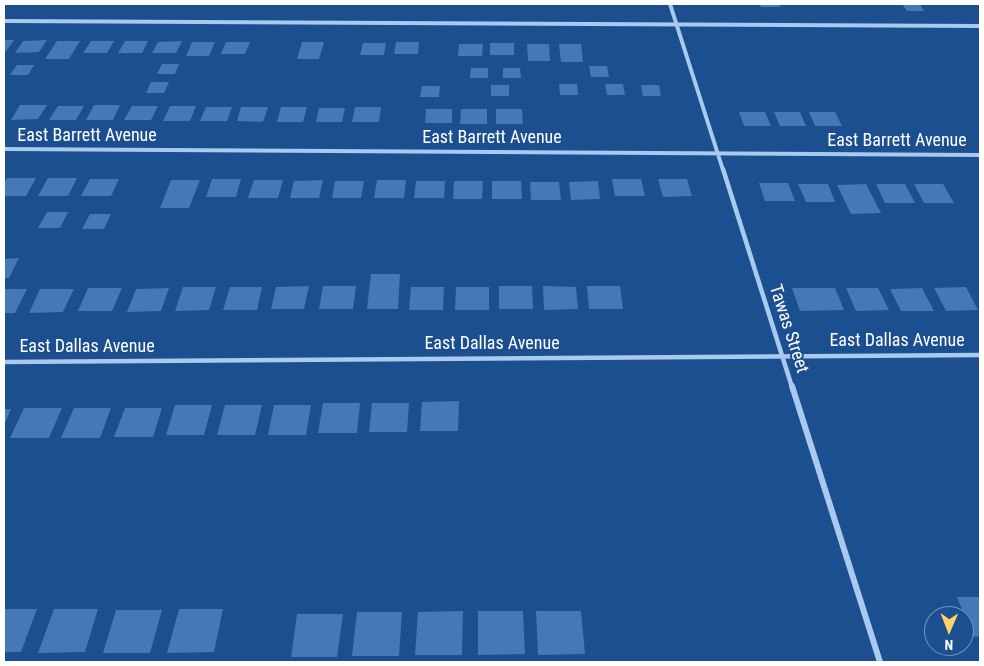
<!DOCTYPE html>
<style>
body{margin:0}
#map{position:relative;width:984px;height:666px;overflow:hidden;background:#1b4f8f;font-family:"Roboto Condensed",sans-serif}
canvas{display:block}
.frame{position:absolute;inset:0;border:5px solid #fff;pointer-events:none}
.north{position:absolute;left:924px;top:606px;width:50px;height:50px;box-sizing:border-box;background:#1b4f8f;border:1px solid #7695bc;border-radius:50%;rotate:181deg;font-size:14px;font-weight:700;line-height:20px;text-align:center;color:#fff}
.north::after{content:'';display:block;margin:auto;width:18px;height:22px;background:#ffd166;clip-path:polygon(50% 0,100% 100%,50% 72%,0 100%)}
</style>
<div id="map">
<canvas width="984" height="666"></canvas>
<div class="frame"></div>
<div class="north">N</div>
</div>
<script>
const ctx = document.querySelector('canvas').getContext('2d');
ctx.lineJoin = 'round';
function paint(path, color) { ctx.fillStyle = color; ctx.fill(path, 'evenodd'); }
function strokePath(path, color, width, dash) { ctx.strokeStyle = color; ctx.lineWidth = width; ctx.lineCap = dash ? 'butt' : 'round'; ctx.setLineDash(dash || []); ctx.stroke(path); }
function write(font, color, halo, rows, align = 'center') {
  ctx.font = font + ' "Roboto Condensed",sans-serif'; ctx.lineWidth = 4; ctx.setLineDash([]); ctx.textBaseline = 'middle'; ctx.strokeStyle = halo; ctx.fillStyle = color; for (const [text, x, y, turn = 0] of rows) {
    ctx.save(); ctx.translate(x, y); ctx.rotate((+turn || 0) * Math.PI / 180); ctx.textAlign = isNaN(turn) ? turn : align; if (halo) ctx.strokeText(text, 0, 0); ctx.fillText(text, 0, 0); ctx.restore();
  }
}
paint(new Path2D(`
 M 759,4 L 779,4 L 781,7 L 761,7 Z
 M 902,4 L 920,4 L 924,11 L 907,11 Z
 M 4,40 L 14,40 L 4,54 Z
 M 47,40 L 39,52 L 15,53 L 23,41 Z
 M 57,41 L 80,41 L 69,59 L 45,59 Z
 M 91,41 L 114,41 L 107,53 L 83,53 Z
 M 125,41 L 148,41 L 142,53 L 118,53 Z
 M 182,41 L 176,53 L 152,53 L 158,42 Z
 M 192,42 L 215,42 L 209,56 L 186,56 Z
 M 226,42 L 250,42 L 245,54 L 221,54 Z
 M 302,42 L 324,42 L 319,59 L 297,59 Z
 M 396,42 L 419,42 L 418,54 L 394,54 Z
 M 363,43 L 386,43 L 384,55 L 360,55 Z
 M 490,43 L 514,43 L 514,55 L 490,55 Z
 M 459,44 L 483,44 L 482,56 L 458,56 Z
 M 527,44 L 549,44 L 550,61 L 528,61 Z
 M 559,44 L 581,44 L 583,62 L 561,62 Z
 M 162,64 L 179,64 L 175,74 L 157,74 Z
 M 17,65 L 34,65 L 28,75 L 10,75 Z
 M 589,66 L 607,66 L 609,77 L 591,77 Z
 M 471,68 L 488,68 L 488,78 L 470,78 Z
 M 503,68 L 520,68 L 521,78 L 503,78 Z
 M 151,82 L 169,82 L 164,93 L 146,93 Z
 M 559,84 L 577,84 L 578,95 L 560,95 Z
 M 605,84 L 623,84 L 625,95 L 607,95 Z
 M 491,85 L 509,85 L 509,96 L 491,96 Z
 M 641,85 L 659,85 L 661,96 L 643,96 Z
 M 422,86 L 440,86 L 439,97 L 420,97 Z
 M 20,105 L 47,105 L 38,119 L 11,120 Z
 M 94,105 L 120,105 L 113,120 L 86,120 Z
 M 58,106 L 84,106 L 76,120 L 49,120 Z
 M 132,106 L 158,106 L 151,120 L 124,120 Z
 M 170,106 L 196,106 L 190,121 L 163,121 Z
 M 206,107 L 232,107 L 227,121 L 200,121 Z
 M 241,107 L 268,107 L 263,122 L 237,121 Z
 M 281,107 L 307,107 L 303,122 L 277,122 Z
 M 355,107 L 381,107 L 379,122 L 352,122 Z
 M 319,108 L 345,108 L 342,122 L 316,122 Z
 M 426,109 L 452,109 L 452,123 L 425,123 Z
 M 461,109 L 487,109 L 487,124 L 460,124 Z
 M 496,109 L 522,109 L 523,124 L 496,124 Z
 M 739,112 L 765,112 L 771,126 L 744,126 Z
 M 774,112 L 800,112 L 806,126 L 780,126 Z
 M 809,112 L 835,112 L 842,126 L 815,126 Z
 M 7,178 L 36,178 L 26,196 L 4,196 L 4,184 Z
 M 48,178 L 77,178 L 68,196 L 38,196 Z
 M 90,179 L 119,179 L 111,196 L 81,196 Z
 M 212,179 L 241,179 L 236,197 L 206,197 Z
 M 612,179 L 641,179 L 645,196 L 615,196 Z
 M 658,179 L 687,179 L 692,196 L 663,197 Z
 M 171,180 L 200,180 L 189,208 L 160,208 Z
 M 254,180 L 283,180 L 278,198 L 248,198 Z
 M 323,180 L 319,198 L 290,198 L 294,181 Z
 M 377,180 L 406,180 L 404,198 L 374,198 Z
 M 335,181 L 364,181 L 361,198 L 332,198 Z
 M 416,181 L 445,181 L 444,198 L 414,198 Z
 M 454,181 L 483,181 L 482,199 L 453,199 Z
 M 492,181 L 521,181 L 522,199 L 492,199 Z
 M 598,181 L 600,199 L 571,200 L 569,182 Z
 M 530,182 L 559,182 L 561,200 L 531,200 Z
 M 759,183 L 788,183 L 795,201 L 765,201 Z
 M 798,184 L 828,184 L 835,202 L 806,202 Z
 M 866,184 L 881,213 L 851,214 L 837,185 Z
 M 876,184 L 905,184 L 915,203 L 885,203 Z
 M 914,184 L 943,184 L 954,203 L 924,203 Z
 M 47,212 L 68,212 L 60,228 L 38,228 Z
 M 90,214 L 111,214 L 104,229 L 82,229 Z
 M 19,258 L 9,278 L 4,278 L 4,259 Z
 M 371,274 L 400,274 L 398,309 L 367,309 Z
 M 309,286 L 304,309 L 271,309 L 276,287 Z
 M 323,286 L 356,286 L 353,309 L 319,309 Z
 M 499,286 L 532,286 L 533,309 L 499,309 Z
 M 543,286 L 576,287 L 578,309 L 544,310 Z
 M 587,286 L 620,286 L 623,309 L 589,309 Z
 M 183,287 L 216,287 L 209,310 L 175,311 Z
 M 230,287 L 262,287 L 257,310 L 223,310 Z
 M 411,287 L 444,287 L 443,310 L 409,310 Z
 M 456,287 L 489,287 L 489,310 L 455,310 Z
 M 966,287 L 978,310 L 946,311 L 934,288 Z
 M 88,288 L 122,288 L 112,311 L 78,311 Z
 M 169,288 L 161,311 L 127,312 L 136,289 Z
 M 792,288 L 835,288 L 844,310 L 800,311 Z
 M 846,288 L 878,288 L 889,310 L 856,311 Z
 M 922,288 L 934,311 L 901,311 L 890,289 Z
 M 4,289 L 27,289 L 15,313 L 4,313 Z
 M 40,289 L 74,289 L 63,312 L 29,313 Z
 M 459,401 L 458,431 L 420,431 L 422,402 Z
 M 323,403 L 360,403 L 357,433 L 318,433 Z
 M 372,403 L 409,403 L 407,432 L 369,432 Z
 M 175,405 L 212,405 L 204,435 L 166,435 Z
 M 225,405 L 262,405 L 255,435 L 217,435 Z
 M 274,405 L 311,405 L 306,435 L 268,435 Z
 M 24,408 L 62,408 L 49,438 L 10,438 Z
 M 74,408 L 111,408 L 100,438 L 61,438 Z
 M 125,408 L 162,408 L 153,437 L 114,437 Z
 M 4,409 L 11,409 L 4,425 Z
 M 957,597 L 980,597 L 980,636 L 973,637 Z
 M 4,609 L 37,609 L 21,652 L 4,652 Z
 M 54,609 L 98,609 L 85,652 L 38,653 Z
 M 179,609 L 223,609 L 214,652 L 167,653 Z
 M 116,610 L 162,610 L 150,653 L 103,653 Z
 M 463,611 L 462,655 L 415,655 L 418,612 Z
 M 478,611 L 523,611 L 525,654 L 478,655 Z
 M 536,611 L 581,611 L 585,654 L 538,655 Z
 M 357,612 L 402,612 L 399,656 L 352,656 Z
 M 297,614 L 343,614 L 337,657 L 291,657 Z`), '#4478b7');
strokePath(new Path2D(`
 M 670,4 L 723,170
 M 4,21 L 980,26
 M 4,149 L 980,155`), '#a9c9ee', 4);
strokePath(new Path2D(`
 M 723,169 L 792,387
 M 4,362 L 980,355`), '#a9c9ee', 4.5);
strokePath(new Path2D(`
 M 792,386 L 880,662`), '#a9c9ee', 6);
write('18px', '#fff', '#1b4f8f', [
 ["East Barrett Avenue",87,136],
 ["East Barrett Avenue",492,138],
 ["East Barrett Avenue",897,141],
 ["Tawas Street",788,329,72],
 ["East Dallas Avenue",897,341],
 ["East Dallas Avenue",492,344],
 ["East Dallas Avenue",87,347]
]);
</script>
